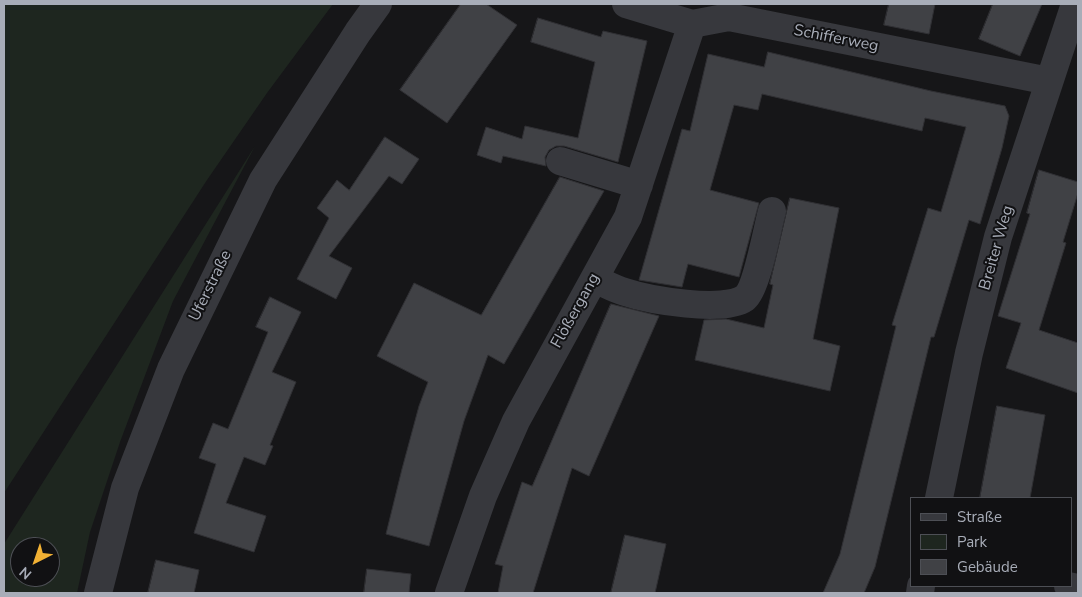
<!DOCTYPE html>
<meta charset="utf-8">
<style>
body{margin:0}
#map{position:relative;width:1082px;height:597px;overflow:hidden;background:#161618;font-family:"Nunito Sans",sans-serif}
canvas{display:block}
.frame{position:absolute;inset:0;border:5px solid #a8adb8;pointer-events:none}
.legend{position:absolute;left:910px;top:497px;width:162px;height:90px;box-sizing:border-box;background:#111113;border:1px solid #4d4f55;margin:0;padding:6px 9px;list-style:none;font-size:15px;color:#a8adb8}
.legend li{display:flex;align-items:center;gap:10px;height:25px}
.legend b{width:25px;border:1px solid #4d4f55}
.north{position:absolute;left:10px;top:537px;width:50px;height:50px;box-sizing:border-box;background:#111113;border:1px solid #4d4f55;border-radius:50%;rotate:221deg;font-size:14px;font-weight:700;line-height:20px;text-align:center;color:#a8adb8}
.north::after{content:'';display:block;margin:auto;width:18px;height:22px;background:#f2b134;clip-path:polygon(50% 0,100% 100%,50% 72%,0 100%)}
</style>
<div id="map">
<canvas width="1082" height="597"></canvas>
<div class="frame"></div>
<ul class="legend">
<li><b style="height:6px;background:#37383d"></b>Straße</li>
<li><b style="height:14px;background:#1e261f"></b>Park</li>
<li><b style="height:14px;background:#404145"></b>Gebäude</li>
</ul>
<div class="north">N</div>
</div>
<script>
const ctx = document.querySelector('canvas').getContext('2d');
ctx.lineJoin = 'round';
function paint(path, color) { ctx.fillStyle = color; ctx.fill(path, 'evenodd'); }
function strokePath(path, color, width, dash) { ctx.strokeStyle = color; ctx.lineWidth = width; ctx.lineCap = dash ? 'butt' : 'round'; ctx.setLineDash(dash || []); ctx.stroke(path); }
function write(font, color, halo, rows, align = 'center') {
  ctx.font = font + ' "Nunito Sans",sans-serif'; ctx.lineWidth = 4; ctx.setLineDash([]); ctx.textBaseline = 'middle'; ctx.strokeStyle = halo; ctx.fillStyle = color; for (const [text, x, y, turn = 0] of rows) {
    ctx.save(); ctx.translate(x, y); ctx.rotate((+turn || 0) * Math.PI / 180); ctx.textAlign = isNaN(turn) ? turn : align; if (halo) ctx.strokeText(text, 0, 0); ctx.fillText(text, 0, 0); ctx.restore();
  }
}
paint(new Path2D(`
 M 4,4 L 333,4 L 267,93 L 207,180 L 4,493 Z
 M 255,146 L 173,301 L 120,442 L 90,532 L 77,593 L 4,593 L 4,544 ZM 20,547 L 50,547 L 50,577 L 20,577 Z`), '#1e261f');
const building = new Path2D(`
 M 461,4 L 486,4 L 517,25 L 447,123 L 400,90 Z
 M 889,4 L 935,4 L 929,34 L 884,25 Z
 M 993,4 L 1042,4 L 1020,56 L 979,39 Z
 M 538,18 L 601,37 L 603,31 L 647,41 L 618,162 L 564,146 L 556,146 L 549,150 L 545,157 L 546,166 L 503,156 L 501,163 L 477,155 L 486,127 L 522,139 L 525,126 L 578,138 L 595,62 L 531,42 Z
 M 768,52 L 931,91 L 1005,106 L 1009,116 L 1002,148 L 980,224 L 969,220 L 934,337 L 931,337 L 875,567 L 864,593 L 823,593 L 840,554 L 896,326 L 892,325 L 928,208 L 941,212 L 966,127 L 925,118 L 922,131 L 762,94 L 758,110 L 734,105 L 710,190 L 759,203 L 739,277 L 688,264 L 682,287 L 639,280 L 682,129 L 690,131 L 708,54 L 764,67 Z
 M 385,137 L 419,159 L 402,184 L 389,176 L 329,256 L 352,268 L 336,299 L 297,279 L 329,218 L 317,208 L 337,180 L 349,190 Z
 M 1039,170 L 1078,182 L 1078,193 L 1063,242 L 1066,243 L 1039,330 L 1078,343 L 1078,393 L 1006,368 L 1021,323 L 998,316 L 1030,214 L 1027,213 Z
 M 560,177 L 604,191 L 504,364 L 488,355 L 464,421 L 429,546 L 386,534 L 402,469 L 419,406 L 428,382 L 377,356 L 414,283 L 481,315 Z
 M 790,198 L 839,208 L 813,339 L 840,346 L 830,391 L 695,360 L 704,320 L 726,319 L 764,328 L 773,285 L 770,284 Z
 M 270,297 L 301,312 L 272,372 L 296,382 L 270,445 L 273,446 L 265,465 L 244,457 L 226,503 L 266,516 L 254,552 L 194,533 L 216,464 L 199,458 L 213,423 L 228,429 L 268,332 L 256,327 Z
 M 611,304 L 659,316 L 589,476 L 572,468 L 533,593 L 498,593 L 503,566 L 495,564 L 522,482 L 532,486 Z
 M 997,406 L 1045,415 L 1030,498 L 980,498 Z
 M 625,535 L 666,544 L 655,593 L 611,593 Z
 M 156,560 L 199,570 L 194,593 L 148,593 Z
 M 367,569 L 411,574 L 409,593 L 364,593 Z`);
paint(building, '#404145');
strokePath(building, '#303034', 1);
strokePath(new Path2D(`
 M 626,4 L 692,24 L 729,17 L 1049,81
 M 560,161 L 639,185
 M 594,279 C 604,283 614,289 625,292 C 649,300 724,313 745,298 C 757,288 767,229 772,211
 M 939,498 L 969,353 L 998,237 L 1075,4
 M 1068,586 L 1078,588
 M 98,593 L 125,488 L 171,369 L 263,180 L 358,32 L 378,4
 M 449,593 L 483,496 L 516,421 L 628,217 L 692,24
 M 920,593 L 921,586`), '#37383d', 28);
write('16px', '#a8adb8', '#111113', [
 ["Schifferweg",836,39,11],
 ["Breiter Weg",997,248,-74],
 ["Uferstraße",211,286,-64],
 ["Flößergang",576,311,-61]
]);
</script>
